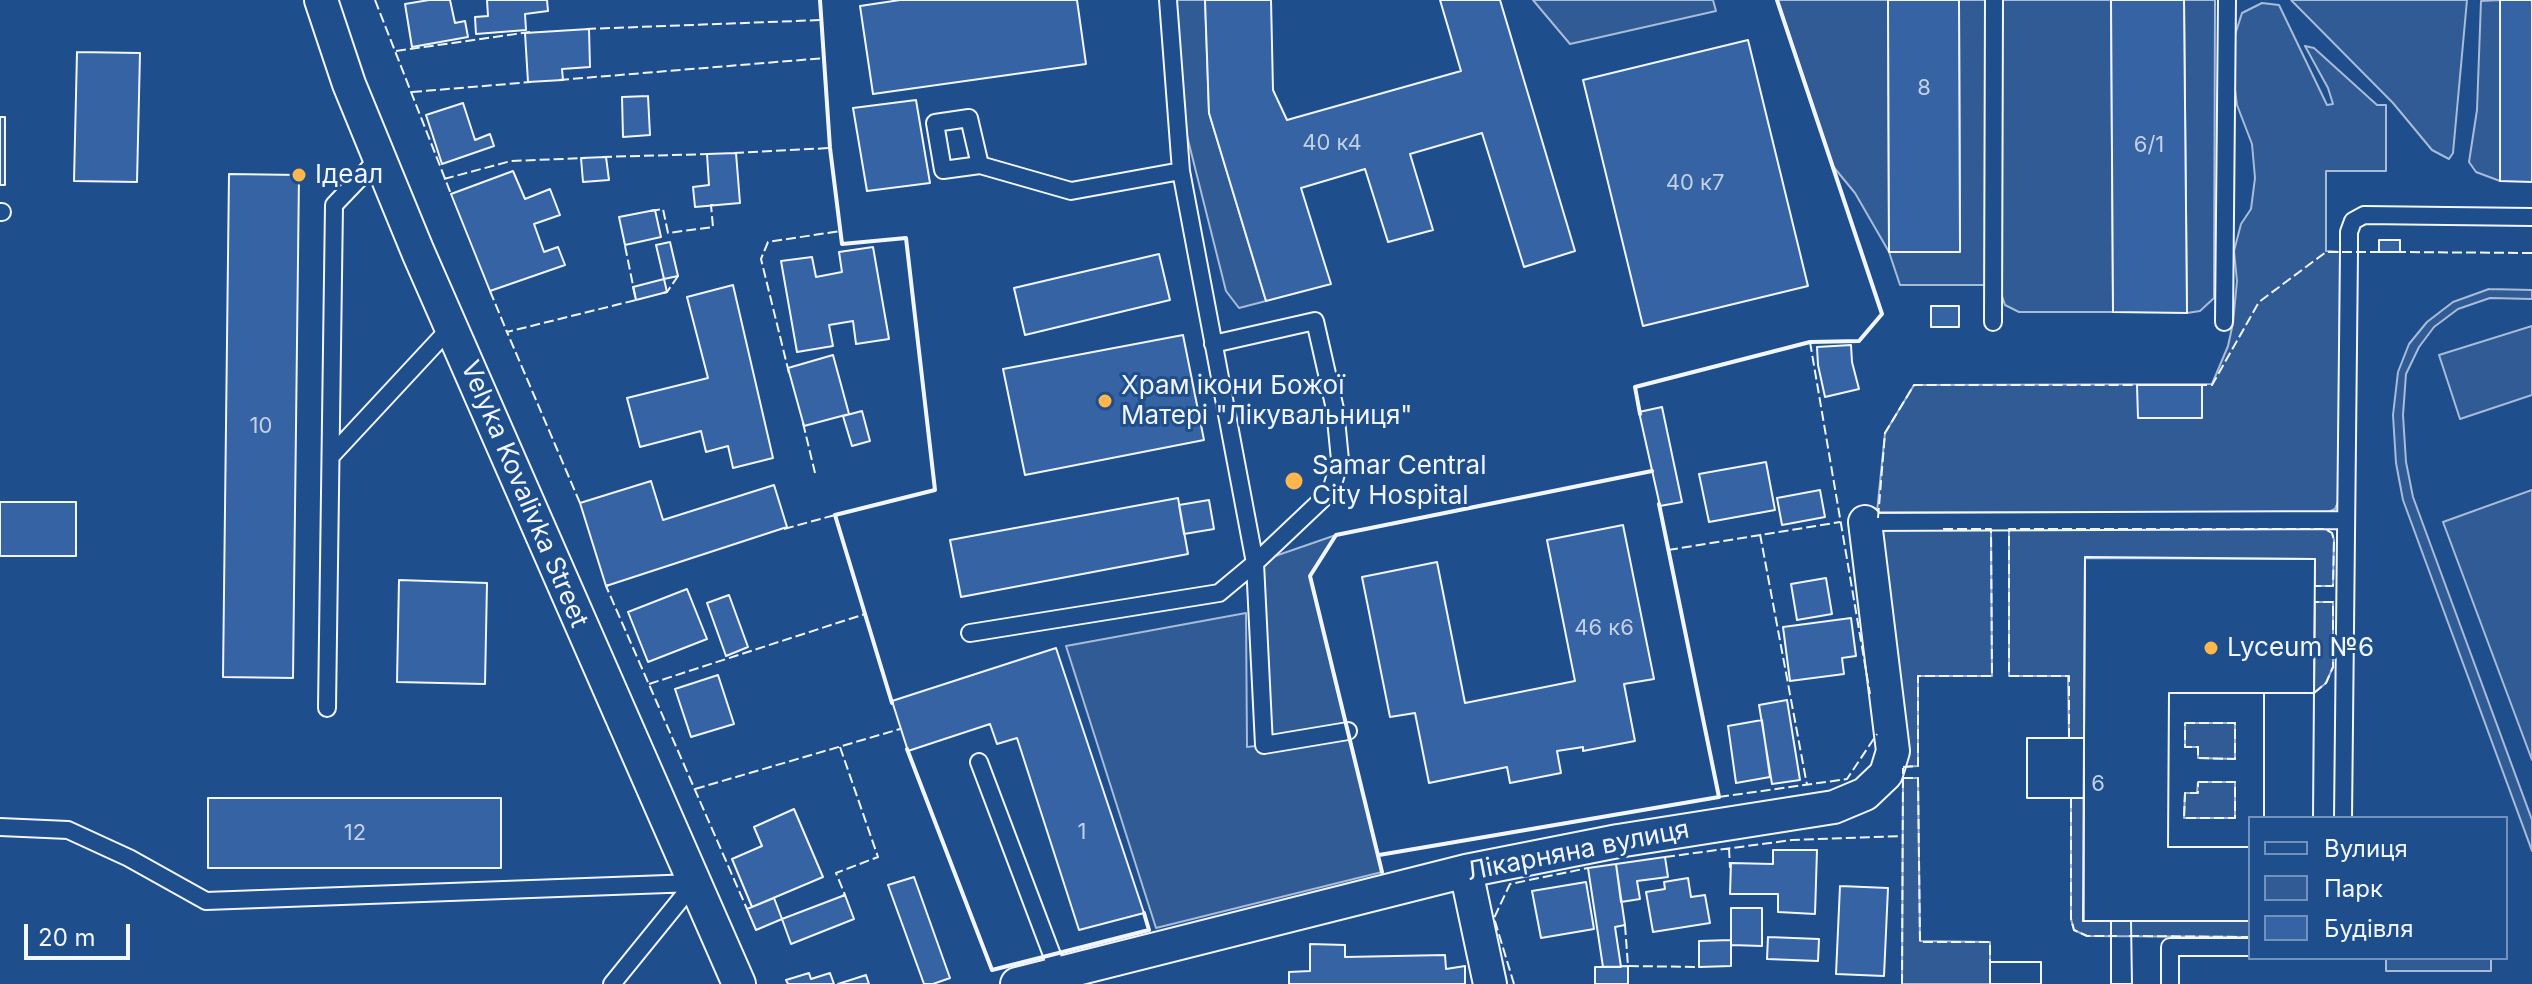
<!DOCTYPE html>
<meta charset="utf-8">
<style>
body{margin:0}
#map{position:relative;width:2532px;height:984px;overflow:hidden;background:#1f4e8c;font-family:Inter,sans-serif}
canvas{display:block}
.legend{position:absolute;left:2248px;top:816px;width:260px;height:144px;box-sizing:border-box;background:#1f4e8c;border:2px solid #7391ba;margin:0;padding:10px 14px;list-style:none;font-size:24px;color:#f2f6ff}
.legend li{display:flex;align-items:center;gap:16px;height:40px}
.legend b{width:40px;border:2px solid #7391ba}
.scale{position:absolute;left:24px;top:924px;width:106px;height:36px;box-sizing:border-box;border:4px solid #f2f6ff;border-top:0;padding-left:10px;font-size:24px;line-height:28px;white-space:nowrap;color:#f2f6ff;-webkit-text-stroke:6px #1f4e8c;paint-order:stroke}
</style>
<div id="map">
<canvas width="2532" height="984"></canvas>
<ul class="legend">
<li><b style="height:10px;background:#1f4e8c"></b>Вулиця</li>
<li><b style="height:22px;background:#305b95"></b>Парк</li>
<li><b style="height:22px;background:#3563a3"></b>Будівля</li>
</ul>
<div class="scale">20 m</div>
</div>
<script>
const ctx = document.querySelector('canvas').getContext('2d');
ctx.lineJoin = 'round';
function paint(path, color) { ctx.fillStyle = color; ctx.fill(path, 'evenodd'); }
const toPath = rows => new Path2D(rows.map(r => 'M' + r).join(''));
function trace(path, color, width, dash) { ctx.strokeStyle = color; ctx.lineWidth = width; ctx.lineCap = dash ? 'butt' : 'round'; ctx.setLineDash(dash || []); ctx.stroke(path); }
function drawText(font, color, halo, rows, align = 'center') {
  ctx.font = font + ' Inter,sans-serif'; ctx.lineWidth = 6; ctx.setLineDash([]); ctx.textBaseline = 'middle'; ctx.strokeStyle = halo; ctx.fillStyle = color; for (const [text, x, y, turn = 0] of rows) {
    ctx.save(); ctx.translate(x, y); ctx.rotate((+turn || 0) * Math.PI / 180); ctx.textAlign = isNaN(turn) ? turn : align; if (halo) ctx.strokeText(text, 0, 0); ctx.fillText(text, 0, 0); ctx.restore();
  }
}
const green = toPath([
 [1175,0,1205,0,1209,113,1266,301,1239,308,1226,291,1183,120,1175,0],
 [1533,0,1713,0,1716,11,1570,44,1533,0],
 [1777,0,1888,0,1889,252,1960,251,1959,0,1986,0,1985,285,1900,285,1889,252,1855,193,1832,165,1777,0],
 [2002,0,2111,0,2113,312,2019,312,2005,305,2001,293,2002,0],
 [2184,0,2215,0,2214,298,2200,311,2187,313,2184,0],
 [2291,0,2467,0,2453,153,2449,159,2432,150,2393,103,2291,0],
 [2500,0,2500,181,2476,172,2469,162,2477,110,2481,1,2500,0],
 [2262,3,2279,5,2327,105,2333,104,2328,88,2305,46,2314,48,2377,105,2386,105,2386,171,2326,171,2326,251,2340,252,2339,500,2335,509,2326,513,1877,512,1885,433,1914,385,2212,384,2228,346,2233,323,2237,281,2234,251,2241,224,2251,209,2255,178,2252,144,2237,105,2233,73,2234,38,2242,13,2262,3],
 [2489,289,2532,290,2532,299,2490,298,2458,309,2434,327,2419,347,2406,374,2403,415,2406,462,2413,497,2532,820,2532,851,2403,500,2396,463,2393,415,2398,372,2409,344,2427,322,2453,302,2489,289],
 [2532,326,2532,395,2460,419,2439,355,2532,326],
 [2532,490,2532,760,2443,522,2532,490],
 [1879,529,1991,529,1992,676,1918,676,1918,766,1903,767,1879,529],
 [2009,529,2325,529,2332,533,2334,540,2333,586,2315,586,2315,559,2085,558,2084,738,2069,738,2068,676,2009,676,2009,529],
 [1336,535,1310,576,1382,872,1156,928,1066,646,1246,613,1247,747,1264,745,1255,563,1336,535],
 [2315,602,2333,602,2333,667,2326,683,2314,693,2315,602],
 [2185,723,2235,723,2235,759,2198,758,2198,747,2185,747,2185,723],
 [1903,778,1918,778,1920,941,1990,942,1990,984,1902,984,1903,778],
 [2198,782,2235,782,2235,818,2184,818,2185,793,2197,793,2198,782],
 [2071,798,2084,798,2084,921,2250,921,2250,937,2087,936,2074,930,2071,919,2071,798],
 [2386,958,2491,958,2491,971,2386,971,2386,958]
]);
const building = toPath([
 [429,0,450,0,455,23,465,21,468,37,412,47,405,4,429,0],
 [487,0,547,0,548,11,525,14,526,30,476,34,475,17,488,16,487,0],
 [900,0,1077,0,1086,64,873,94,860,6,900,0],
 [1205,0,1271,0,1273,90,1287,120,1461,71,1440,0,1500,0,1575,251,1524,267,1482,133,1410,154,1433,230,1388,242,1365,169,1301,188,1331,284,1266,301,1209,113,1205,0],
 [1888,0,1959,0,1960,252,1889,252,1888,0],
 [2111,0,2184,0,2187,313,2113,312,2111,0],
 [2500,0,2532,0,2532,182,2500,181,2500,0],
 [589,29,590,67,562,69,563,80,528,82,525,33,589,29],
 [1748,40,1808,286,1643,326,1583,80,1748,40],
 [77,52,140,53,137,182,74,181,77,52],
 [648,96,650,135,623,137,622,97,648,96],
 [916,100,930,183,867,191,853,108,916,100],
 [463,103,475,140,490,134,494,146,442,164,426,115,463,103],
 [0,117,5,117,5,185,0,185,0,117],
 [736,153,740,203,695,207,693,187,709,185,707,154,736,153],
 [606,157,609,180,583,182,581,158,606,157],
 [513,171,525,199,550,189,560,215,534,224,544,252,558,247,565,265,490,291,451,194,513,171],
 [229,174,299,175,293,678,223,677,229,174],
 [655,210,661,237,625,245,619,217,655,210],
 [2379,240,2400,240,2400,252,2379,252,2379,240],
 [670,242,678,276,664,279,656,245,670,242],
 [873,247,889,339,856,344,853,321,829,325,833,346,797,352,781,261,812,257,816,277,842,272,839,252,873,247],
 [1159,254,1170,300,1025,335,1014,288,1159,254],
 [664,279,667,292,636,300,633,287,664,279],
 [733,285,773,458,733,468,728,446,706,452,701,431,640,447,627,398,708,378,687,297,733,285],
 [1931,306,1959,306,1959,327,1931,327,1931,306],
 [1183,335,1204,440,1025,475,1003,369,1183,335],
 [1851,345,1852,362,1859,389,1825,397,1818,365,1817,347,1851,345],
 [833,355,849,414,804,426,788,368,833,355],
 [2137,385,2202,385,2202,418,2138,418,2137,385],
 [1662,407,1682,502,1660,506,1639,412,1662,407],
 [862,411,870,441,852,446,843,416,862,411],
 [1766,462,1775,510,1709,522,1699,474,1766,462],
 [651,481,663,520,774,485,787,527,606,586,580,503,651,481],
 [1820,490,1825,517,1782,525,1777,498,1820,490],
 [1178,498,1188,554,961,597,950,540,1178,498],
 [1209,500,1214,529,1184,534,1179,505,1209,500],
 [0,502,76,502,76,556,0,556,0,502],
 [1623,525,1654,679,1624,684,1635,741,1583,751,1583,747,1557,751,1561,773,1510,783,1507,767,1429,783,1415,713,1390,717,1362,577,1437,562,1465,703,1575,681,1547,540,1623,525],
 [2085,557,2315,559,2313,818,2264,818,2264,693,2169,693,2168,847,2250,847,2250,921,2131,921,2132,984,2111,984,2111,921,2083,921,2084,798,2027,798,2027,738,2084,738,2085,557],
 [2085,557,2315,559,2314,693,2169,693,2168,847,2250,847,2250,921,2083,921,2085,557],
 [1826,578,1832,614,1797,620,1791,584,1826,578],
 [399,580,487,583,485,684,397,682,399,580],
 [687,589,707,639,648,662,628,612,687,589],
 [729,595,748,647,726,656,707,603,729,595],
 [1851,618,1856,656,1842,658,1844,674,1790,681,1783,627,1851,618],
 [1056,648,1144,913,1079,930,1017,738,997,744,990,724,908,751,892,701,1056,648],
 [718,675,734,724,691,737,675,689,718,675],
 [2264,693,2314,693,2313,818,2264,818,2264,693],
 [1787,700,1800,780,1772,784,1759,705,1787,700],
 [1762,720,1770,777,1736,783,1728,726,1762,720],
 [2027,738,2084,738,2084,798,2027,798,2027,738],
 [208,798,501,798,501,868,208,868,208,798],
 [794,809,823,877,752,907,732,859,762,846,754,827,794,809],
 [1773,850,1817,850,1815,914,1778,912,1778,894,1730,894,1731,863,1773,864,1773,850],
 [1665,857,1668,877,1637,881,1640,899,1621,902,1616,864,1665,857],
 [1616,864,1625,925,1615,927,1621,967,1603,967,1588,868,1616,864],
 [914,877,950,978,933,984,924,984,888,885,914,877],
 [1688,878,1691,897,1705,895,1710,923,1653,932,1646,892,1665,889,1664,882,1688,878],
 [1586,882,1594,929,1541,938,1532,891,1586,882],
 [1840,886,1888,888,1884,976,1836,974,1840,886],
 [845,895,854,919,791,944,782,919,845,895],
 [774,898,782,919,756,930,747,909,774,898],
 [1731,908,1762,908,1762,946,1731,945,1731,908],
 [2111,921,2131,921,2132,984,2111,984,2111,921],
 [1768,937,1819,939,1818,961,1767,959,1768,937],
 [1731,940,1731,966,1699,967,1699,941,1731,940],
 [1310,944,1345,945,1345,957,1445,955,1446,969,1465,966,1465,984,1289,984,1289,972,1310,971,1310,944],
 [1990,962,2041,962,2041,984,1990,984,1990,962],
 [1990,962,2041,962,2041,984,1990,984,1990,962],
 [1628,966,1628,984,1595,984,1595,967,1628,966],
 [809,973,811,979,830,973,834,984,788,984,786,980,809,973],
 [866,975,869,984,838,984,866,975]
]);
const service = toPath([
 [1168,0,1181,171,1255,563,1264,745,1348,731],
 [980,165,969,118,935,123,943,170,980,165,1071,191,1181,171],
 [0,212,2,212],
 [1993,322,1994,0],
 [2224,322,2227,0],
 [332,455,451,327],
 [1865,522,2346,520],
 [970,633,1219,593,1255,563,1331,491,1340,460,1335,409,1315,321,1213,344],
 [327,708,334,205,379,158],
 [979,762,1052,955,1057,974],
 [2343,818,2349,252,2349,232,2353,221,2364,215,2532,217],
 [0,827,68,830,129,858,206,901,694,883],
 [612,984,694,883],
 [2170,984,2170,947,2250,947]
]);
const minor = toPath([
 [321,0,349,84,418,252,739,984],
 [1466,871,1490,984],
 [1017,984,1466,871,1618,841,1834,807,1865,794,1886,774,1893,751,1865,522]
]);
const fence = toPath([
 [375,0,451,194],
 [586,29,822,20],
 [396,51,530,32],
 [559,80,825,58],
 [412,92,531,82],
 [734,153,830,148],
 [602,157,710,154],
 [444,179,511,161,586,158],
 [650,211,663,209,668,233,713,227,711,205,715,205],
 [2396,252,2532,253],
 [490,291,507,332],
 [663,293,667,292,678,276,677,272],
 [1810,342,1870,694],
 [789,373,761,259,768,242,840,231],
 [2197,385,2212,385,2259,302,2326,252,2384,252],
 [803,423,815,473],
 [580,503,507,332,636,300,624,241],
 [1878,518,1885,433,1914,385,2141,385],
 [784,529,835,515],
 [1760,534,1807,785],
 [1668,550,1840,522],
 [609,585,606,586,747,909],
 [649,684,865,614],
 [2314,693,2326,683,2333,667,2333,602,2315,602],
 [2185,723,2235,723,2235,759,2198,758,2198,747,2185,747,2185,723],
 [2069,738,2069,676,2009,676,2009,529,2325,529,2332,533,2334,540,2333,586,2315,586],
 [840,747,878,857,836,873,845,895,842,896],
 [1903,767,1918,766,1918,676,1992,676,1991,529,1942,529],
 [1903,778,1918,778,1920,942,1990,942,1990,962],
 [2198,782,2235,782,2235,818,2184,818,2185,793,2198,793,2198,782],
 [695,789,900,729],
 [1719,797,1847,779,1877,734],
 [2071,798,2071,919,2074,930,2087,936,2117,936],
 [1729,848,1730,868],
 [1665,857,1792,840,1902,836],
 [1625,925,1628,966,1702,967],
 [2129,936,2250,937],
 [1514,984,1494,918,1510,884,1588,868],
 [1902,984,1903,768]
]);
const wall = toPath([
 [820,0,830,148,842,244,906,238,935,490,835,515,892,703],
 [1640,414,1635,387,1810,342,1859,341,1882,314,1777,0],
 [907,749,992,970,1149,930,1144,913],
 [1379,855,1719,797,1659,504],
 [1382,872,1310,576,1336,535,1652,471]
]);
const markers = [
 [299,175,8,"#ffb74d"],
 [1105,401,8,"#ffb74d"],
 [1294,481,10,"#ffb74d"],
 [2211,648,8,"#ffb74d"]
];
const numberNames = [
 ["8",1924,88],
 ["40 к4",1332,143],
 ["6/1",2149,145],
 ["40 к7",1695,183],
 ["10",261,426],
 ["46 к6",1604,628],
 ["6",2098,784],
 ["1",1082,832],
 ["12",355,833]
];
const poiNames = [
 ["Ідеал",315,175],
 ["Храм ікони Божої",1121,386],
 ["Матері \"Лікувальниця\"",1121,416],
 ["Samar Central",1312,466],
 ["City Hospital",1312,496],
 ["Lyceum №6",2227,648]
];
const streetNames = [
 ["Velyka Kovalivka Street",524,494,67],
 ["Лікарняна вулиця",1578,851,-11]
];
paint(green, '#305b95');
trace(green, '#a8bbd7', 2);
paint(building, '#3563a3');
trace(building, '#f2f6ff', 2);
trace(service, '#f2f6ff', 20);
trace(minor, '#f2f6ff', 36);
trace(service, '#1f4e8c', 16);
trace(minor, '#1f4e8c', 32);
trace(fence, '#f2f6ff', 2, [10, 4]);
trace(wall, '#f2f6ff', 4);
for (const [x, y, r, color] of markers) { const dot = new Path2D(); dot.arc(x, y, r, 0, 2 * Math.PI); ctx.fillStyle = color; ctx.fill(dot); trace(dot, '#1f4e8c', 3); }
drawText('22px', '#c3d1e8', null, numberNames);
drawText('26px', '#f2f6ff', '#1f4e8c', poiNames, 'left');
drawText('26px', '#f2f6ff', '#1f4e8c', streetNames);
</script>
